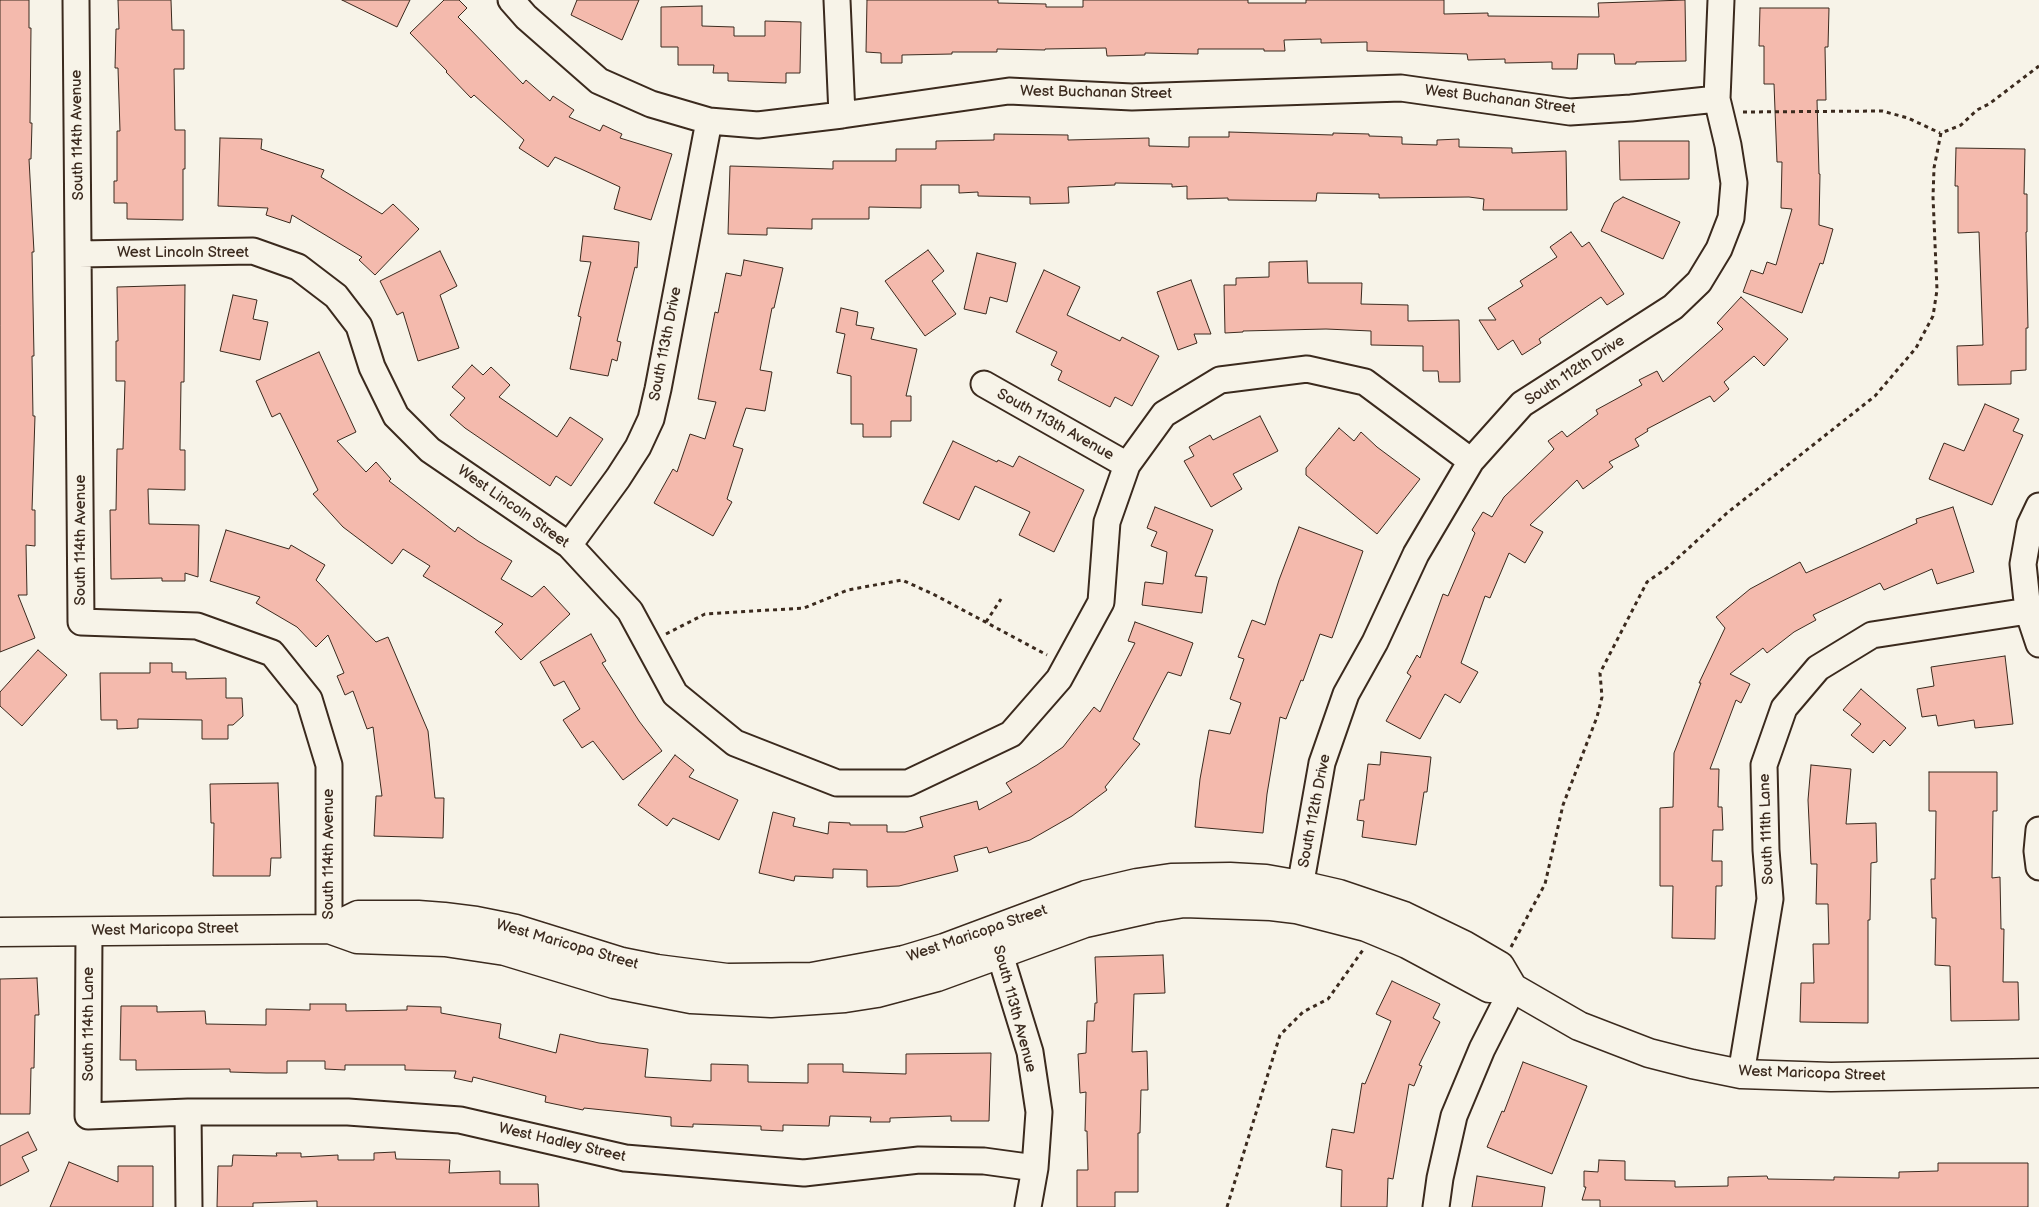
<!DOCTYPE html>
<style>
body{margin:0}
canvas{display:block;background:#f7f3e8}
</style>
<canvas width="2039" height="1207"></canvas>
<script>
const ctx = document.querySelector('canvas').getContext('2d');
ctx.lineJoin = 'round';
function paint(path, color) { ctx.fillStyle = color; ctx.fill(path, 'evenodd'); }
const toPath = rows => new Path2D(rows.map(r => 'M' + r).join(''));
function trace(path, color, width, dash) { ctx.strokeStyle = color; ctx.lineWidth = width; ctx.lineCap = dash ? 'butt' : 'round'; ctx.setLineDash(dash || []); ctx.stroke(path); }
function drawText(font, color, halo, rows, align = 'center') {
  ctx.font = font + ' "Balsamiq Sans",sans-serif'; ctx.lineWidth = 4; ctx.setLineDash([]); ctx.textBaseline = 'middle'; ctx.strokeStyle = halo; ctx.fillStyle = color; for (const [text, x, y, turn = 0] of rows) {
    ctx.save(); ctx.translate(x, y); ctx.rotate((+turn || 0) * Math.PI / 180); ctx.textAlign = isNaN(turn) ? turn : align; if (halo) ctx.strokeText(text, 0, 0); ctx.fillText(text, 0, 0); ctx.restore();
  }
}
const building = toPath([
 [0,0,29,0,29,28,31,28,30,123,32,123,31,159,29,159,34,252,32,252,34,356,32,356,33,416,35,416,32,510,35,510,35,546,26,545,27,595,18,595,35,638,0,652,0,0],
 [118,0,171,0,172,30,184,30,184,69,174,69,175,130,185,130,185,169,183,169,183,220,127,219,127,203,114,203,114,181,117,181,117,131,120,131,118,68,115,68,116,29,119,29,118,0],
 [342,0,410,0,397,27,342,0],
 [444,0,459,0,467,8,458,17,468,27,523,84,526,80,550,101,553,96,574,110,569,117,600,131,603,125,622,134,620,138,672,154,651,220,614,209,620,187,555,157,548,167,519,148,524,140,474,95,471,98,446,72,447,71,410,33,444,0],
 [577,0,639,0,622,40,571,15,577,0],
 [867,0,998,0,998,3,1046,4,1046,7,1083,7,1083,0,1248,0,1248,3,1306,3,1306,0,1444,0,1444,14,1488,13,1488,16,1599,17,1598,3,1685,0,1686,61,1636,62,1636,64,1615,64,1614,54,1578,54,1577,69,1552,69,1552,62,1505,63,1505,59,1468,60,1467,54,1367,51,1367,42,1321,43,1321,39,1284,40,1285,51,1264,51,1264,49,1198,49,1198,54,1145,53,1145,55,1107,56,1106,48,1045,49,1045,50,997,49,997,52,952,52,952,54,902,55,902,63,881,63,881,53,866,52,867,0],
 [702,6,702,26,734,27,734,36,765,36,765,21,801,22,800,73,786,73,786,83,728,81,728,73,713,73,714,65,678,65,678,47,661,47,661,7,702,6],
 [1760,8,1829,8,1828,47,1825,47,1826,100,1817,100,1819,174,1820,174,1819,225,1833,229,1823,264,1820,263,1802,313,1743,292,1751,270,1763,274,1767,262,1776,265,1792,209,1781,208,1782,162,1777,162,1774,84,1764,84,1764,46,1759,46,1760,8],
 [1229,132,1333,135,1333,133,1369,134,1369,136,1402,137,1402,144,1437,145,1437,140,1459,139,1459,147,1512,148,1512,153,1566,151,1567,210,1483,210,1484,199,1469,197,1379,198,1379,194,1317,193,1316,201,1228,200,1228,198,1187,199,1187,186,1172,187,1172,184,1115,183,1115,185,1068,187,1069,203,1030,204,1030,197,978,196,978,192,959,193,959,185,921,185,921,208,869,207,869,219,812,219,812,229,767,228,767,235,728,234,730,166,833,169,833,161,896,161,896,149,936,149,936,141,994,140,994,134,1068,135,1068,140,1149,138,1149,146,1189,147,1189,137,1229,137,1229,132],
 [220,138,262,139,261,149,324,170,321,177,382,214,393,204,419,229,375,275,359,260,362,257,292,215,290,223,266,215,268,208,218,206,220,138],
 [1619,141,1689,141,1689,179,1620,180,1619,141],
 [1956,148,2025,149,2024,194,2027,194,2027,232,2026,232,2028,328,2026,328,2026,370,2011,371,2011,384,1958,385,1957,346,1983,345,1979,232,1958,233,1958,186,1955,186,1956,148],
 [1623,197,1680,222,1663,259,1601,231,1614,203,1623,197],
 [1571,232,1582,247,1589,242,1624,294,1607,305,1601,297,1539,339,1541,343,1522,355,1513,340,1498,350,1479,320,1496,320,1488,308,1523,286,1520,281,1557,257,1550,247,1571,232],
 [583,236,639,242,637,268,635,267,617,341,621,342,617,361,612,359,608,376,570,369,581,317,578,316,591,262,580,261,583,236],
 [928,250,944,271,932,281,956,314,925,336,885,281,928,250],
 [440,251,457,286,440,295,459,348,418,361,403,312,397,315,380,281,440,251],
 [977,253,1016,263,1007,302,990,297,986,314,964,309,977,253],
 [744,260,783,268,774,308,772,308,760,370,772,372,765,411,746,408,733,446,743,449,727,499,732,502,713,536,654,503,673,469,677,472,690,434,705,439,716,402,698,399,715,312,718,313,726,273,741,276,744,260],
 [1307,261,1308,283,1362,283,1361,304,1408,305,1408,321,1459,320,1460,382,1439,382,1438,371,1423,371,1423,346,1371,345,1371,331,1326,329,1243,331,1243,332,1225,333,1224,285,1236,285,1236,278,1269,277,1269,262,1307,261],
 [1044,270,1080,287,1067,315,1120,341,1122,337,1159,356,1132,406,1115,397,1110,407,1058,380,1062,371,1051,365,1057,352,1016,332,1044,270],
 [1191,280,1211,334,1194,334,1197,343,1178,350,1157,292,1191,280],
 [185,285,184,382,181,382,180,450,185,450,185,490,148,489,149,524,199,525,198,577,185,573,185,581,162,581,162,578,111,579,110,510,116,510,117,449,123,449,125,381,116,381,116,341,118,341,117,287,185,285],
 [233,295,257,300,253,319,268,322,260,360,220,351,233,295],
 [1741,297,1788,339,1764,366,1754,356,1724,382,1729,389,1714,402,1710,396,1647,429,1648,431,1635,439,1639,446,1609,462,1613,467,1583,489,1577,480,1530,525,1543,532,1525,563,1509,553,1490,598,1485,596,1461,663,1478,672,1460,703,1445,694,1420,739,1386,721,1411,676,1407,673,1417,655,1420,658,1443,594,1448,596,1475,533,1472,530,1483,512,1492,517,1504,497,1554,449,1548,441,1562,431,1567,437,1598,414,1596,410,1642,385,1639,380,1657,371,1663,382,1723,329,1717,323,1741,297],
 [841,308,858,312,856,325,874,328,871,339,917,349,906,396,911,396,911,421,891,421,891,437,863,437,863,424,851,424,851,376,837,373,845,334,836,332,841,308],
 [319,352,356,432,337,441,366,472,376,462,391,479,389,481,455,532,458,527,478,541,512,561,501,579,532,597,544,586,570,614,521,660,495,632,503,624,423,576,430,566,403,549,392,564,343,527,313,494,318,490,280,413,272,417,256,381,319,352],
 [472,365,483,375,491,367,510,385,499,397,557,437,570,417,603,439,571,486,556,476,550,486,465,428,450,415,465,398,452,387,472,365],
 [1985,404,2019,419,2013,431,2023,435,1992,505,1929,479,1944,443,1964,451,1985,404],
 [1260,416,1278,451,1233,474,1242,489,1211,507,1184,461,1194,456,1189,447,1210,435,1213,440,1260,416],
 [1339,428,1354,441,1361,432,1377,447,1420,479,1377,534,1306,475,1306,468,1339,428],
 [953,441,997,462,998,460,1013,467,1019,456,1084,490,1054,552,1019,535,1030,512,975,486,959,520,923,503,953,441],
 [1155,507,1213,530,1195,576,1207,577,1202,613,1142,605,1145,582,1163,584,1167,552,1151,546,1157,532,1147,528,1155,507],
 [1953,507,1974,572,1937,584,1932,569,1884,590,1880,583,1813,615,1816,620,1794,632,1767,653,1763,648,1730,674,1750,684,1741,703,1736,700,1710,769,1719,769,1718,807,1722,807,1723,830,1713,830,1712,861,1722,861,1722,886,1716,886,1715,939,1672,938,1673,886,1660,886,1660,808,1673,807,1674,753,1701,683,1699,683,1725,628,1716,617,1750,589,1800,562,1806,573,1917,523,1916,519,1953,507],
 [1299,527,1363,551,1332,638,1320,634,1303,681,1301,680,1286,719,1280,717,1267,794,1263,833,1195,827,1200,779,1209,730,1230,734,1241,703,1230,699,1244,659,1238,657,1252,620,1265,625,1279,580,1299,527],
 [226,530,289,549,291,545,325,565,316,580,376,642,388,637,428,731,435,798,444,798,443,838,374,836,376,796,382,796,373,727,367,729,353,691,345,695,337,676,344,673,328,635,316,647,297,627,256,603,260,597,210,581,226,530],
 [1135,622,1193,643,1181,676,1168,672,1133,739,1140,744,1105,787,1107,790,1072,816,1030,840,989,853,987,847,954,856,958,871,899,886,867,887,867,870,833,869,833,878,795,876,794,881,759,873,773,812,795,818,793,826,828,834,829,822,850,823,850,825,887,825,887,832,905,832,923,827,920,817,977,801,979,810,1012,792,1006,783,1037,765,1063,747,1094,707,1100,712,1135,643,1128,641,1135,622],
 [591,634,606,661,602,663,639,721,662,751,623,780,593,741,582,748,563,720,580,709,564,681,554,686,540,662,591,634],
 [38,650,67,675,22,726,0,706,0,692,38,650],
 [2005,656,2013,724,1975,728,1974,720,1938,726,1936,715,1922,717,1917,689,1934,686,1931,667,2005,656],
 [150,663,172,663,172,672,186,672,186,679,226,678,226,698,242,698,243,716,233,725,228,725,228,739,202,739,202,720,138,719,138,728,117,729,117,720,101,720,100,673,150,673,150,663],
 [1861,689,1906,728,1890,746,1884,740,1873,753,1851,735,1861,724,1843,710,1861,689],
 [1381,752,1431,757,1427,792,1424,792,1416,845,1362,837,1364,821,1357,820,1360,800,1364,800,1368,764,1380,765,1381,752],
 [675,755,694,770,689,777,738,800,719,840,673,818,667,826,638,805,675,755],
 [1811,765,1851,769,1846,824,1876,823,1877,862,1871,863,1870,920,1868,920,1868,1023,1800,1022,1801,983,1814,983,1813,944,1829,944,1828,904,1816,904,1817,864,1811,864,1808,800,1811,765],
 [1929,772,1997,772,1997,811,1993,811,1992,878,2000,877,2001,929,2004,929,2003,982,2018,982,2019,1020,1951,1021,1950,966,1935,965,1936,918,1932,918,1931,879,1935,879,1936,811,1929,811,1929,772],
 [278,783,281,858,271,858,270,876,213,876,214,823,211,823,210,784,278,783],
 [1163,955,1165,993,1134,994,1132,1052,1147,1051,1148,1090,1141,1090,1140,1133,1138,1133,1138,1192,1115,1192,1115,1207,1077,1207,1077,1170,1088,1170,1087,1131,1085,1131,1086,1092,1080,1093,1078,1054,1086,1053,1087,1021,1094,1021,1095,1003,1097,1003,1095,957,1163,955],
 [37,978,39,1015,35,1015,34,1068,31,1068,30,1114,0,1114,0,979,37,978],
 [1392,981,1440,1004,1433,1018,1440,1022,1419,1065,1422,1066,1414,1086,1409,1084,1393,1179,1388,1178,1387,1207,1341,1207,1342,1170,1326,1167,1332,1129,1354,1133,1362,1083,1365,1084,1391,1021,1376,1014,1392,981],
 [310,1004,346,1004,346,1011,407,1010,407,1006,441,1007,441,1013,501,1024,499,1038,556,1053,560,1034,599,1043,648,1049,645,1077,711,1081,711,1064,748,1065,748,1082,808,1083,808,1064,843,1064,843,1072,906,1074,906,1054,991,1053,989,1121,951,1121,951,1116,890,1118,890,1122,870,1122,871,1117,830,1116,829,1126,783,1125,783,1131,761,1130,761,1126,693,1124,693,1127,671,1126,671,1117,584,1108,583,1110,545,1102,546,1096,473,1077,472,1082,454,1078,456,1071,405,1070,405,1065,345,1065,345,1070,325,1069,325,1061,287,1061,287,1073,266,1073,230,1072,230,1069,136,1070,136,1060,120,1060,121,1006,157,1006,157,1012,205,1011,206,1024,266,1025,266,1009,310,1010,310,1004],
 [1523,1062,1587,1086,1552,1174,1487,1147,1502,1111,1504,1112,1523,1062],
 [28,1132,37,1150,22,1157,29,1171,0,1186,0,1146,28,1132],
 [395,1152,396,1159,450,1160,449,1173,500,1171,500,1184,538,1184,539,1207,317,1207,317,1201,253,1203,253,1207,217,1207,218,1166,232,1166,233,1155,277,1156,276,1153,301,1153,301,1157,338,1155,338,1160,374,1160,374,1153,395,1152],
 [1599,1160,1625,1161,1625,1180,1675,1181,1675,1187,1728,1186,1728,1177,1767,1176,1768,1179,1834,1180,1834,1177,1899,1178,1899,1172,1938,1171,1938,1163,2028,1163,2028,1207,1600,1207,1600,1200,1582,1200,1586,1187,1584,1187,1584,1171,1598,1172,1599,1160],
 [69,1162,118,1182,118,1166,153,1166,153,1207,50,1207,69,1162],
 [1477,1176,1545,1187,1542,1207,1472,1207,1477,1176]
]);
const path = toPath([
 [1743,112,1882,111,1908,118,1940,133],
 [986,622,1001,599],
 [666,634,705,614,804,608,848,590,902,580,933,594,1047,655],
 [1511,947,1545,884,1563,805,1597,717,1602,697,1600,673,1647,582,1667,568,1727,513,1875,396,1916,348,1933,316,1937,290,1933,197,1934,168,1941,133,1961,125,1977,110,1989,104,2039,66],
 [1227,1207,1280,1035,1303,1012,1328,999,1363,950]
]);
const minor = toPath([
 [76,0,81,622,197,626,272,653,309,699,329,765,329,929],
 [511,0,526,17,599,81,651,104,709,121,758,125,842,115,1009,91,1132,97,1401,88,1570,112,1631,108,1717,99],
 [837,0,842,115],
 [79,254,253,251,298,267,336,296,359,326,372,367,396,416,430,450,569,545,630,611,675,694,735,743,837,783,908,783,1011,734,1059,679,1101,602,1107,522,1127,465,1164,414,1220,380,1307,369,1365,382,1471,461],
 [984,384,1127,465],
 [2039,506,2030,525,2023,564,2028,611,2039,644],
 [569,545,618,478,638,447,651,419,658,389,709,121],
 [2039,830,2037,851,2039,867],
 [1297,904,1322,763,1346,694,1375,642,1416,554,1471,461,1522,404,1673,307,1699,282,1719,249,1731,218,1734,183,1728,145,1717,99,1721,0],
 [89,931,88,1116,188,1112,348,1112,460,1120,625,1158,804,1173,919,1160,984,1161,1035,1168],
 [994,935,1030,1052,1039,1112,1035,1168,1028,1207],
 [1741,1074,1770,899,1766,850,1764,765,1784,708,1818,668,1872,635,2028,611],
 [188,1112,189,1207],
 [1436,1207,1440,1178,1454,1116,1482,1049,1513,988]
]);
const tertiary = toPath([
 [329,929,358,915,418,915,444,917,476,921,516,929,622,962,657,969,727,978,812,977,904,960,944,948,1086,895,1137,883,1171,878,1230,877,1266,879,1300,885,1339,894,1404,916,1464,945,1500,966,1513,988],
 [0,932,329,929,357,939,445,942,505,951,614,984,691,999,771,1003,845,998,877,993,937,977,1085,923,1152,908,1184,903,1271,906,1296,909,1366,927,1407,944,1489,988,1513,988,1579,1026,1649,1053,1692,1064,1741,1074,1831,1077,2039,1073]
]);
const streetNames = [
 ["West Buchanan Street",1096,93,1],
 ["West Buchanan Street",1500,100,7],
 ["South 114th Avenue",78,135,-91],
 ["West Lincoln Street",183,253],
 ["South 113th Drive",666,344,-79],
 ["South 112th Drive",1575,371,-33],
 ["South 113th Avenue",1055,425,29],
 ["West Lincoln Street",513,507,35],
 ["South 114th Avenue",81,540,-90],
 ["South 112th Drive",1315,811,-79],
 ["South 111th Lane",1767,829,-92],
 ["South 114th Avenue",329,854,-90],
 ["West Maricopa Street",165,930,-1],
 ["West Maricopa Street",977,934,-19],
 ["West Maricopa Street",567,945,16],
 ["South 113th Avenue",1014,1009,75],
 ["South 114th Lane",89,1024,-90],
 ["West Maricopa Street",1812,1074,2],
 ["West Hadley Street",562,1143,13]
];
paint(building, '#f4baad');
trace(building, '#3b2a1e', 1);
trace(minor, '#3b2a1e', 29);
trace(tertiary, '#3b2a1e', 31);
trace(path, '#3b2a1e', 3, [4, 4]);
trace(minor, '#f7f3e8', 25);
trace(tertiary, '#f7f3e8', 28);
drawText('15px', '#3b2a1e', '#f7f3e8', streetNames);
</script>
